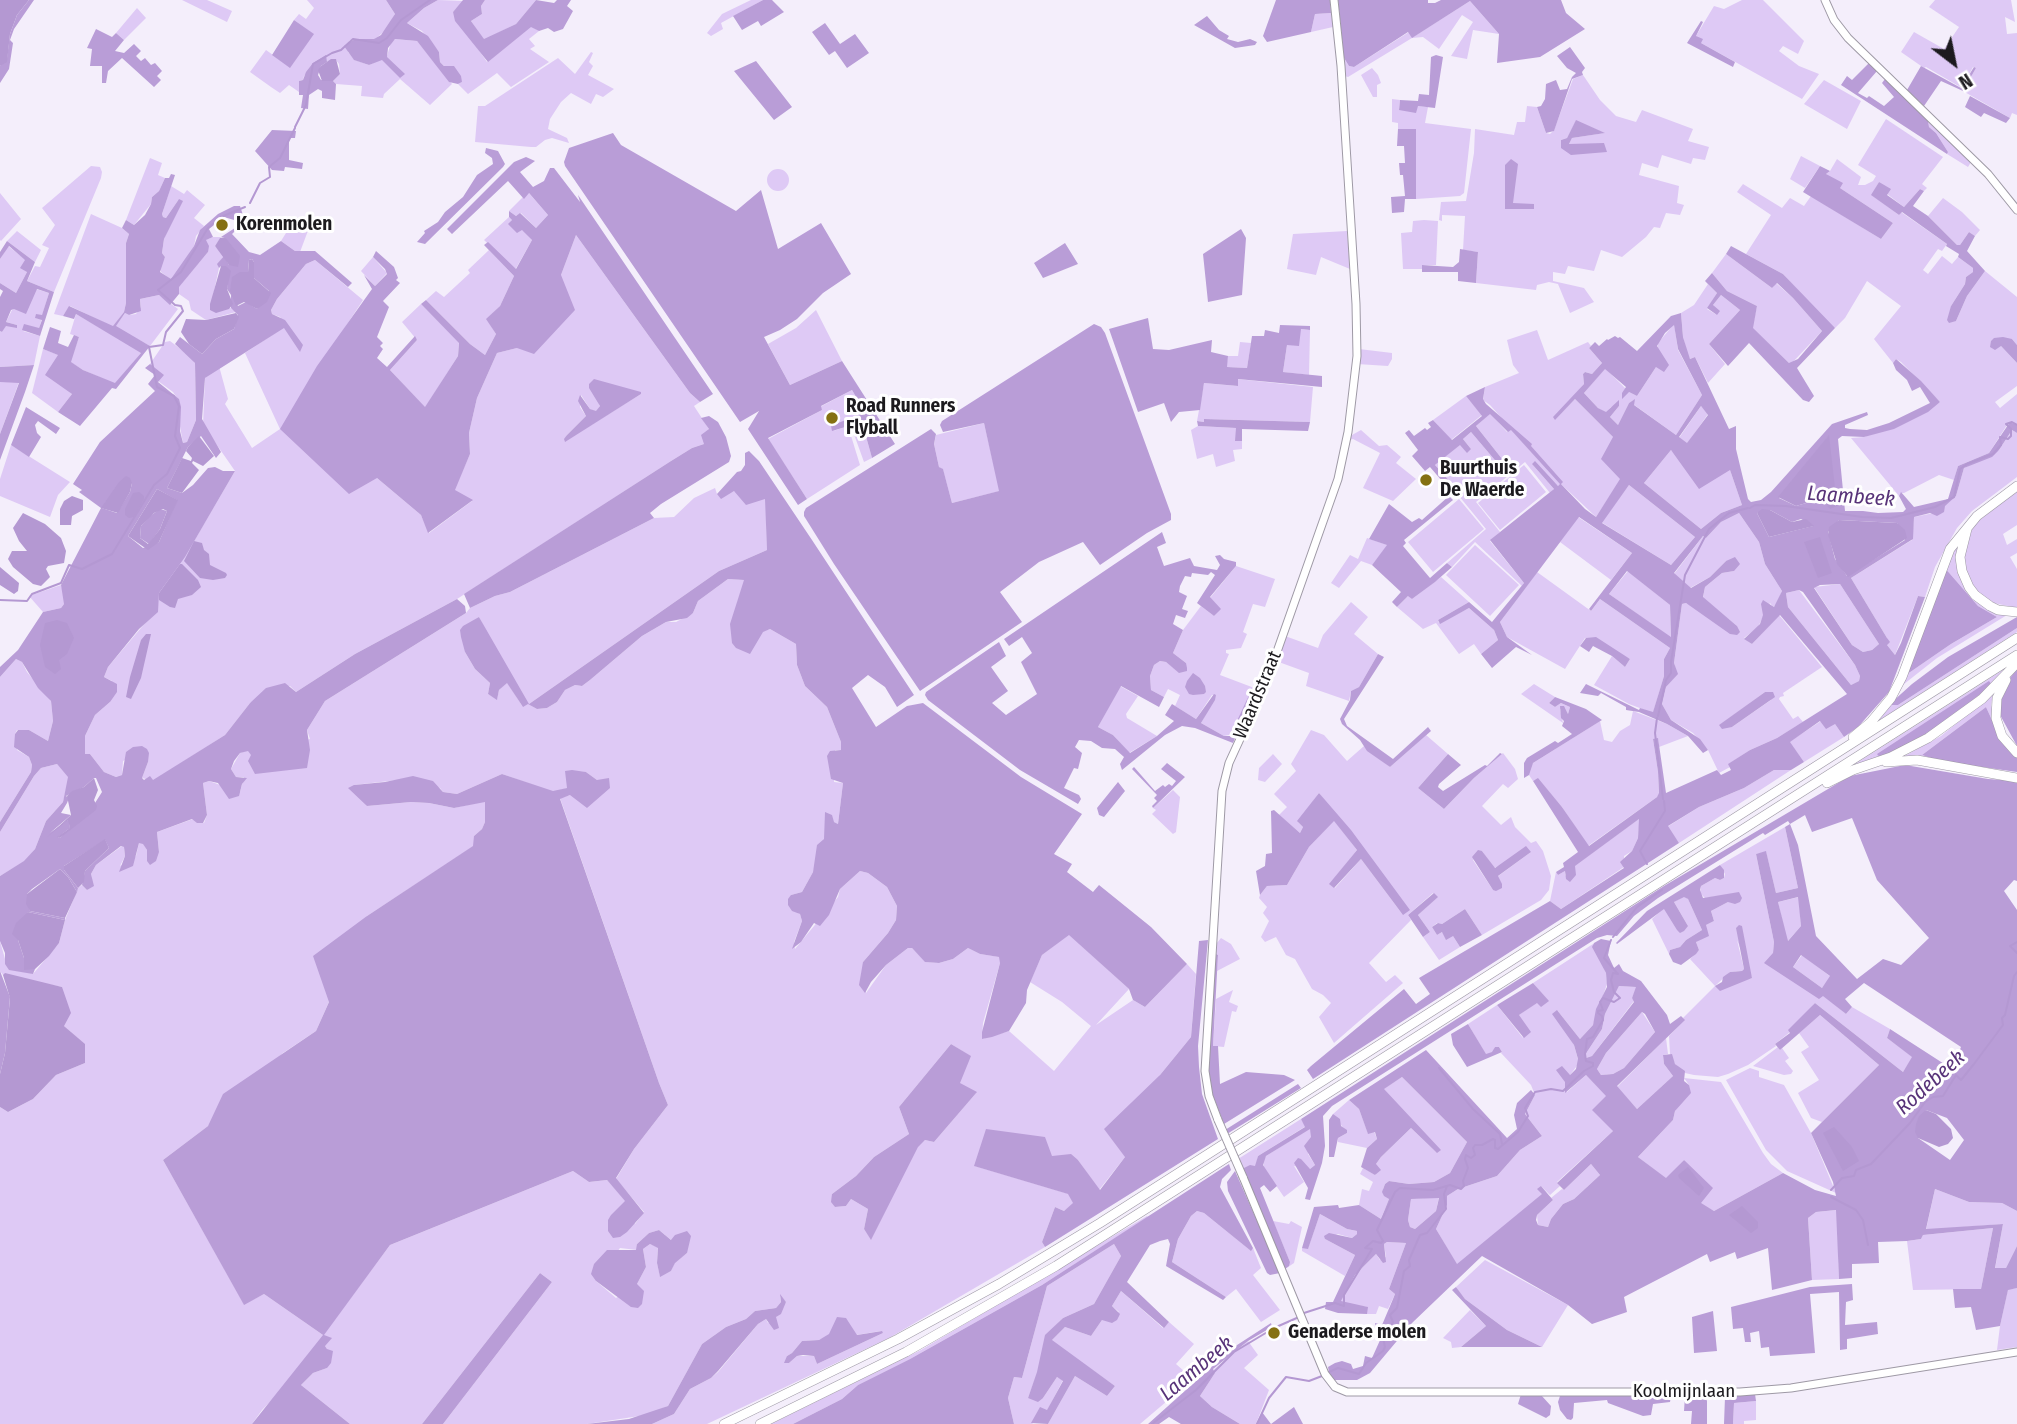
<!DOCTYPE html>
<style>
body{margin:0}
#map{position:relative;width:2017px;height:1424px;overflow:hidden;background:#f4eefb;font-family:"Fira Sans Condensed",sans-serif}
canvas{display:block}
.north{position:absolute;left:1919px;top:28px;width:70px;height:70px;-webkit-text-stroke:5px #fff;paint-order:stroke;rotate:148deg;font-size:19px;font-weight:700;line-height:28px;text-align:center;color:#1c1a1e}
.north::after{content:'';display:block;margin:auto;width:24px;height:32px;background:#1c1a1e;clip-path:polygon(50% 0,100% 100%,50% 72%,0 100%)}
</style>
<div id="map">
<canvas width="2017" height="1424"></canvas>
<div class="north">N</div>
</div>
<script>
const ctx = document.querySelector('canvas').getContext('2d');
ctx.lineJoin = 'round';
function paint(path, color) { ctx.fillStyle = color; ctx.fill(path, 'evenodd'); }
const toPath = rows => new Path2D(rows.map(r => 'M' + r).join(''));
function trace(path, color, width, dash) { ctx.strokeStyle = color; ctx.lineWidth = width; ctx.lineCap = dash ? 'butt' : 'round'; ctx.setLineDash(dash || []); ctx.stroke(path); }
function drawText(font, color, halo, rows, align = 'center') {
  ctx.font = font + ' "Fira Sans Condensed",sans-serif'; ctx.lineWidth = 6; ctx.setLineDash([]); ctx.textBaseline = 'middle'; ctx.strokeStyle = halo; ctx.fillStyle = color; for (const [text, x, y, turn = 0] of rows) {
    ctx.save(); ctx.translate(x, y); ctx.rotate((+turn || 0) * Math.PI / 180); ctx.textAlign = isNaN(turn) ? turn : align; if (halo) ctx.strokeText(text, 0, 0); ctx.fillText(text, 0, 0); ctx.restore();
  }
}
const green = toPath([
 [182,0,207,0,232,11,227,22],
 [307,0,386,0,395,14,387,29,374,40,355,39,349,41,348,52,355,60,369,65,387,56,391,42,395,39,417,41,452,84,430,105,400,79,384,94,383,98,361,96,362,86,336,84,333,81,340,74,339,64,335,59,327,62,325,56,304,76,303,80,299,81,299,92,289,85,280,93,271,87,250,72,266,50,290,67,313,34,294,20,299,14,306,19,314,8],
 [438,0,464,1,453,12,487,62,531,26,539,31,529,39,535,46,530,49,549,62,511,87,497,73,468,94,458,84,462,82,440,62,439,52,422,31,407,23,424,8],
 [485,0,536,0,516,24,484,40,471,21,482,14,481,6],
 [751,0,763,0,721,23,723,29,711,36,707,33,722,14],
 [1742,0,1763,0,1804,41,1798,54,1783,46,1779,51,1799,66,1819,74,1802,99,1701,43,1696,36,1714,6,1724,9],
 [1935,0,2011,0,2015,22,2005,17,2007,34,2017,33,2017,115,2012,113,2010,118,1963,91,1976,68,1973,67,1962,88,1926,67,1924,68,1901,52,1914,32,1944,49,1959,27,1929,7],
 [1470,1,1499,34,1473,30,1467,59,1451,56,1473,22,1462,15,1439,49,1423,37,1412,38,1348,77,1345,76,1344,58,1349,66,1354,67,1409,32,1413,37],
 [137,8,146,18,124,40,116,33],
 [1331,13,1333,27,1311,32,1315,14],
 [591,52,593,53,589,62,593,66,588,75,614,89,603,97,596,94,591,104,571,93,561,102,550,119,548,129,567,138,569,143,552,138,545,140,536,147,531,147,475,142,478,106,485,106,558,58,575,74],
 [1372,68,1378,75,1381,83,1377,85,1377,97,1373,97,1361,75],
 [1583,75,1600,100,1616,116,1636,122,1642,110,1693,129,1688,141,1709,147,1705,160,1693,158,1691,164,1662,155,1658,168,1642,163,1639,175,1679,186,1677,203,1684,205,1680,215,1666,213,1660,228,1654,227,1646,237,1622,257,1601,250,1594,271,1568,266,1565,274,1553,272,1553,281,1584,288,1594,302,1570,313,1558,284,1549,282,1537,285,1536,290,1476,283,1478,252,1463,250,1465,216,1442,215,1442,221,1439,220,1441,202,1466,201,1474,153,1475,129,1514,135,1517,122,1525,122,1527,106,1537,107,1546,133,1550,134,1554,130,1573,79],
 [1576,121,1604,133,1572,138,1569,144,1576,145,1561,148,1561,140,1567,138],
 [1824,80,1861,101,1847,129,1804,104],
 [1392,99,1400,100,1399,110,1418,106,1428,107,1425,123,1471,129,1464,193,1460,196,1416,199,1416,130,1398,129,1398,123,1392,122],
 [1886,119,1943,157,1922,184,1927,188,1924,191,1920,189,1904,207,1887,194,1879,182,1872,195,1899,215,1901,212,1947,244,1942,251,1938,249,1923,270,1928,274,1942,256,1952,264,1958,257,1973,268,1973,272,1966,277,1965,284,1951,306,1956,321,1967,296,1985,271,2017,297,2017,345,2012,339,2001,346,2017,363,2017,386,1995,402,2000,408,2017,394,2017,425,2009,422,1989,453,1958,466,1954,480,1939,475,1904,493,1901,493,1899,496,1851,438,1864,437,1940,402,1901,362,1896,359,1893,363,1874,339,1901,306,1867,281,1845,318,1835,328,1830,326,1783,274,1746,254,1771,215,1737,192,1743,184,1782,208,1790,198,1804,206,1811,196,1881,239,1893,223,1840,188,1826,174,1830,171,1837,159,1861,177,1858,185,1865,185,1873,181,1876,176,1858,165],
 [1928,121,1971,162,1968,167,1947,154,1948,152,1936,133,1929,127],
 [1801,156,1820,166,1805,188,1790,179],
 [150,158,162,163,158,175,165,178,159,191,152,197,151,204,134,225,126,220],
 [91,166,100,167,102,172,101,178,54,292,27,281,35,266,40,267,49,248,42,245,55,225,42,208],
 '767 180a11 11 0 1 1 22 0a11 11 0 1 1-22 0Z',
 [171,186,184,194,187,190,205,205,194,218,204,226,196,236,194,246,184,262,171,280,161,272,160,268,165,257,162,253,164,239,179,199,166,218,163,217,162,214],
 [528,192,548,215,536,228,521,213,516,216,509,211],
 [0,193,21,219,1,241,0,240],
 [1943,198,1962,212,1980,230,1975,236,1969,232,1960,245,1957,245,1928,216],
 [91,214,122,228,129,234,126,243,126,303,124,312,113,327,70,306,63,316,54,314],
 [296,217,312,220,300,252,295,251,281,241],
 [509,217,512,220,509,224,522,229,532,240,515,270,484,240],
 [1424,220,1438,221,1436,265,1423,265,1422,269,1403,269,1401,233,1412,232,1413,221],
 [17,231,41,250,35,262,7,241],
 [1347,231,1350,269,1321,257,1316,275,1287,269,1293,234],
 [576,235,690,393,700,402,694,406,709,429,704,444,692,448,671,461,457,599,355,654,296,692,290,686,250,703,225,735,153,781,142,778,148,762,147,749,123,761,122,775,116,777,104,772,90,754,84,754,85,736,95,715,110,702,112,681,104,677,108,667,146,622,159,593,194,541,235,471,203,425,205,378,219,366,228,399,225,404,252,448,280,429,245,353,284,327,301,351,280,317,272,314,271,310,277,299,306,264,315,260,363,300,342,332,377,478,421,515,429,533,472,501,454,490,470,454,469,433,477,398,497,353,517,348,561,275],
 [641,394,565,441,567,435,586,416,580,407,581,395,590,409,596,412,600,406,597,398],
 [213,237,221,237,215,246,224,256,218,264,219,268,210,310,231,308,236,312,206,320,191,310,189,301,179,294,178,287,208,252,205,240],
 [8,246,26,260,27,272,16,293,0,283,0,259],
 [489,250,514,276,500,306,487,319,496,334,485,355,470,344,426,300,436,291,444,297,470,273,468,270],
 [1726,254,1772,288,1776,283,1793,298,1822,331,1792,363,1789,363,1752,328,1757,306,1727,291,1712,273],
 [373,257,387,273,375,286,361,271],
 [1708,284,1717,293,1707,309,1717,315,1713,305,1721,295,1740,310,1709,344,1725,364,1708,383,1695,357,1690,359,1687,353,1683,337,1681,313,1694,305],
 [36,289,49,293,42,316,35,318,42,319,39,328,23,331,40,336,34,365,0,367,0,331,2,332,6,325,17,325,6,322,12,310],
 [159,295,178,309,150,346,115,327,125,313,129,315,136,314,141,307,140,299],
 [421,304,459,342,458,356,425,408,390,370,417,340,402,322],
 [816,310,842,361,790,385,768,344,796,328],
 [76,314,142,352,115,384,83,370,70,362,79,337,70,334],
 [1674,324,1678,350,1702,395,1676,435,1633,404,1634,400,1629,403,1618,425,1610,417,1619,406,1611,407,1606,413,1598,408,1584,393,1605,368,1629,392,1637,396,1656,367,1658,343],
 [1301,329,1310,330,1309,375,1283,372,1287,345],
 [1537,330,1548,360,1588,342,1591,346,1589,348,1602,363,1592,374,1585,372,1583,374,1584,384,1555,419,1575,399,1613,437,1621,479,1596,517,1561,484,1558,486,1532,464,1554,489,1550,493,1525,462,1476,502,1500,532,1490,541,1524,583,1522,586,1475,542,1452,567,1447,563,1486,529,1459,496,1456,498,1448,488,1451,485,1435,465,1460,444,1471,449,1463,439,1471,432,1505,472,1510,469,1476,426,1490,413,1507,432,1511,429,1560,484,1490,405,1483,400,1485,387,1519,373,1513,365,1507,340],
 [170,341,191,357,195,363,196,420,187,442,183,443,179,421,180,403,173,392,158,381,150,364,165,342],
 [1240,342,1251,343,1247,368,1226,367,1228,356,1238,356],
 [43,349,59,355,69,391,72,394,58,412,32,393],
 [1359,349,1392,353,1392,359,1388,366,1357,364],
 [1237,379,1313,387,1310,422,1205,419,1204,422,1197,421,1204,383,1237,386],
 [0,382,19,382,0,434],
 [852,390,865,412,833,431,848,426,860,465,807,499,768,439,822,410,820,407],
 [1466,396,1482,415,1451,440,1433,420],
 [1701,406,1708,414,1687,444,1679,438],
 [862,422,872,458,864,462,851,426],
 [984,423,1000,491,952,503,943,470,939,467,934,444,936,435],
 [1198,426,1236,428,1236,441,1242,441,1242,449,1233,450,1235,461,1216,467,1213,454,1197,459,1191,430],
 [1361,430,1379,446,1387,445,1401,457,1396,463,1416,479,1393,501,1363,488,1380,453,1353,439,1349,440,1352,435],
 [2012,430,2017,433,2017,477,1972,511,1957,528,1935,567,1925,597,1918,596,1895,655,1887,645,1887,638,1851,578,1912,540,1914,517,1934,513,1956,496,1964,468,1999,450],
 [11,445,70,482,58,495,50,517,0,496,0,479],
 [1671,450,1678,456,1730,470,1742,505,1721,513,1701,529,1644,483],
 [1524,465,1546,492,1500,530,1478,503],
 [1629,485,1695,537,1671,565,1601,522],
 [715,488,717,494,734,491,766,498,767,550,719,571,529,704,537,709,547,708,557,702,565,690,575,685,582,686,590,680,642,636,666,622,676,622,693,613,698,601,728,579,745,580,737,603,763,631,770,629,796,644,797,665,805,686,827,707,841,742,842,750,835,750,834,782,843,783,838,824,834,822,824,839,813,872,802,892,791,895,795,911,800,914,802,921,794,942,795,949,838,897,840,889,860,871,868,873,887,887,897,906,896,920,888,933,863,962,866,993,886,965,908,948,912,948,926,962,939,963,953,959,968,948,980,954,1000,957,1000,963,983,1023,982,1039,1009,1031,1054,1071,1091,1026,1062,1002,1030,982,1042,955,1069,934,1129,989,1096,1025,1133,1000,1145,1007,1187,964,1196,974,1191,1037,1160,1075,1125,1157,1099,1190,1078,1160,1052,1156,975,1166,1069,1194,1074,1204,1064,1211,1055,1207,1042,1242,1045,1247,889,1338,707,1424,652,1424,674,1414,690,1389,711,1378,718,1372,758,1324,766,1319,768,1323,776,1317,786,1302,780,1296,781,1302,776,1308,755,1311,746,1319,726,1327,702,1344,668,1406,646,1415,587,1424,443,1424,552,1282,540,1273,422,1424,350,1424,301,1385,313,1373,327,1368,327,1349,325,1346,262,1410,252,1424,0,1424,0,1107,8,1112,33,1099,56,1075,85,1063,85,1045,64,1026,62,987,3,975,0,971,0,941,5,959,33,974,59,943,65,920,78,888,82,885,87,890,92,882,91,874,96,865,122,846,124,847,125,856,120,866,136,856,139,843,143,843,147,850,147,861,159,852,157,832,193,819,204,823,207,815,203,783,209,781,240,792,244,777,236,777,231,769,240,753,248,750,252,755,310,739,307,730,325,701,466,613,470,608,495,596,510,592,654,518,674,517,694,498],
 [479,617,523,707,507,682,499,690,497,699,488,694,490,683,475,669,465,652],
 [566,771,586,772,597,780,570,795,560,798,659,1083,668,1105,634,1149,616,1179,644,1212,635,1224,626,1201,607,1180,589,1182,573,1171,390,1245,323,1335,264,1294,244,1304,163,1160,208,1126,283,1053,316,1031,367,916,474,846,474,836,482,829,485,822,485,801,454,808,429,803,411,802,367,806,354,785,398,780,440,788,443,792,457,794,502,774,553,792,568,788],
 [951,1044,970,1056,959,1083,976,1093,934,1142,925,1140,917,1147,871,1239,864,1229,868,1209,851,1199,846,1206,835,1207,832,1194,856,1176,874,1157,909,1134,899,1107],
 [659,1230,687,1253,675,1262,671,1271,660,1276,657,1263,658,1247,650,1244,643,1249,646,1267,637,1284,616,1298,596,1281,620,1248,637,1250,637,1244,649,1233],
 [851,1327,856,1335,881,1331,883,1333,817,1364,814,1356,797,1356,789,1363,787,1356,792,1353,802,1341,819,1340],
 [2017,491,2017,525,2003,534,2007,545,2017,539,2017,553,2010,557,2017,569,2017,608,1994,603,1981,595,1974,588,1966,573,1964,554,1968,537,1976,523],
 [1459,499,1484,529,1433,572,1408,542],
 [1739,513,1759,542,1765,564,1782,591,1777,604,1773,607,1770,603,1758,627,1744,638,1752,644,1779,615,1822,667,1783,693,1784,696,1780,697,1779,699,1793,719,1798,716,1803,722,1777,738,1750,750,1729,764,1730,767,1719,773,1708,750,1693,733,1671,720,1662,704,1666,687,1677,674,1674,663,1682,604,1686,603,1737,626,1703,598,1705,587,1722,573,1734,571,1726,561,1710,577,1690,588,1674,574,1703,536,1706,538,1721,522],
 [1765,692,1771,700,1732,727,1720,725],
 [1578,517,1632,553,1611,580,1560,542],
 [1961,537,1968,591,2007,615,1937,658,1899,688,1903,677,1951,644,1997,617,1978,606,1944,567],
 [1367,538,1388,545,1372,565,1361,561,1339,588,1331,583,1350,555,1358,559],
 [1475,545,1519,585,1490,616,1446,575],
 [1236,566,1275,579,1265,607,1253,604,1243,632,1247,634,1241,648,1226,650,1226,653,1229,654,1220,675,1257,689,1255,694,1250,693,1233,734,1224,736,1201,723,1216,695,1212,695,1196,719,1175,706,1180,695,1168,689,1164,697,1151,690,1150,676,1154,665,1160,661,1166,662,1179,672,1186,663,1173,653,1183,630,1201,606,1214,616,1220,609,1210,598],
 [1628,571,1670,605,1671,638,1609,594],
 [1537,572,1591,611,1600,599,1670,648,1664,659,1664,676,1653,713,1629,704,1594,685,1612,656,1625,667,1630,659,1585,638,1565,669,1507,637,1500,622],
 [1441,577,1469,602,1438,620,1439,623,1469,608,1494,630,1498,640,1481,654,1474,644,1459,654,1436,623,1423,629,1397,607,1409,595,1412,599],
 [1840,584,1879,644,1872,650,1863,652,1852,645,1814,587],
 [61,585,64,594,64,604,61,608,43,612,29,596],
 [1799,590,1855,665,1860,676,1859,681,1851,685,1788,607,1786,593],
 [1351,602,1368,617,1354,634,1378,654,1359,687,1351,691,1349,701,1306,686,1309,673,1276,661,1285,636,1318,648,1323,635],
 [2017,628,2017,632,1872,725,1891,703,1898,705],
 [16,659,22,662,27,672,51,701,53,721,48,741,29,730,17,730,15,734,17,750,29,757,32,765,31,772,0,822,0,677],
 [2011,665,2001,677,1880,758,1849,768],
 [1534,684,1555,697,1549,703,1555,707,1561,703,1570,707,1568,714,1565,708,1560,709,1563,723,1521,694],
 [1120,686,1138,696,1126,714,1127,718,1157,736,1129,753,1113,735,1098,727],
 [1993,694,1991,705,1997,731,1986,707,1922,755,1940,761,1903,757,1941,736],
 [1633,711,1667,724,1688,736,1659,747,1658,739,1653,739,1658,772,1659,794,1657,797,1588,846,1562,807,1538,779,1533,781,1529,775,1529,768,1533,763,1600,721,1604,740,1612,742,1620,731,1630,725],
 [1821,721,1835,724,1844,737,1804,762,1789,742],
 [1311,730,1324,735,1347,761,1364,746,1390,767,1426,735,1448,754,1418,788,1444,809,1474,778,1503,753,1515,769,1518,779,1508,788,1503,784,1482,806,1501,825,1511,817,1515,827,1531,843,1536,841,1543,851,1551,876,1549,890,1541,900,1482,935,1465,909,1442,924,1437,923,1432,927,1437,935,1442,932,1453,936,1460,947,1439,960,1423,937,1430,932,1418,915,1437,897,1433,893,1408,915,1411,920,1369,963,1386,982,1395,975,1403,983,1334,1043,1319,1017,1331,1003,1323,995,1312,989,1295,959,1286,955,1276,937,1265,942,1261,937,1269,921,1263,913,1267,907,1259,898,1260,895,1267,886,1287,885,1309,847,1334,820,1357,850,1330,884,1335,888,1361,859,1403,915,1319,793,1298,822,1303,827,1300,833,1279,815,1287,807,1274,794,1296,771,1291,764],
 [1482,851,1494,868,1531,852,1497,877,1493,890,1473,860],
 [1273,754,1282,764,1265,782,1258,780,1259,768],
 [57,764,69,777,63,802,46,821,35,849,25,861,0,876,0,832,34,776,41,768],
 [1774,770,1791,770,1679,843,1667,827,1699,807,1744,788],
 [1173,790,1180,797,1176,832,1173,834,1152,814,1156,810,1153,808],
 [1640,818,1638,838,1632,851,1624,856,1624,867,1561,909,1550,901,1556,872,1558,875,1565,871,1565,876,1574,866],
 [1785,827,1798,888,1776,893,1766,852,1756,854,1774,942,1773,953,1846,1014,1852,1007,1890,1029,1887,1038,1913,1057,1903,1072,1815,1003,1790,1032,1775,1044,1776,1046,1748,1065,1728,1074,1718,1077,1694,1075,1685,1073,1675,1064,1670,1054,1669,1036,1684,1020,1683,1018,1715,986,1690,959,1699,950,1696,942,1706,925,1714,921,1711,911,1728,902,1732,894,1705,898,1700,893,1701,886,1715,878,1720,880,1724,878,1725,874,1720,865],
 [1737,940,1752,978,1715,986,1730,972,1742,971,1744,969],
 [1684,896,1688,899,1702,930,1686,940,1680,947,1670,950,1669,954,1652,919,1664,908,1688,926,1674,902],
 [1799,897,1801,926,1787,942,1778,902],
 [1221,938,1231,944,1240,959,1217,971,1218,955,1216,954,1216,944],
 [1593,944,1606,973,1607,984,1593,1025,1580,1039,1557,1010,1574,1045,1579,1063,1565,1082,1567,1092,1586,1075,1607,1096,1613,1131,1557,1182,1560,1186,1550,1195,1541,1186,1543,1194,1457,1265,1436,1229,1447,1205,1447,1196,1458,1189,1497,1176,1520,1150,1542,1136,1525,1114,1535,1095,1531,1085,1501,1053,1502,1052,1499,1047,1495,1047,1493,1052,1486,1055,1468,1024,1497,1005,1523,1038,1519,1015,1537,1002,1548,1001,1533,983],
 [1802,955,1831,977,1822,988,1793,967],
 [1619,986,1637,987,1632,998,1634,1001,1592,1056,1586,1058,1585,1055,1602,1029,1605,1014],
 [1233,990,1229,1002,1238,1006,1236,1012,1232,1011,1224,1047,1213,1046,1216,999],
 [1642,1012,1655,1032,1624,1068,1613,1074,1601,1075,1597,1069,1606,1053],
 [1820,1015,1879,1065,1822,1122,1811,1118,1798,1093,1819,1080,1801,1052,1809,1047,1799,1033],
 [1666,1038,1668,1054,1663,1055,1664,1064,1673,1076,1637,1109,1617,1087],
 [1778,1047,1780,1050,1782,1048,1789,1058,1785,1061,1793,1071,1791,1074,1784,1075,1753,1066],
 [1750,1068,1759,1071,1759,1077,1784,1085,1811,1133,1836,1193,1787,1171,1766,1150,1726,1080],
 [1402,1077,1467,1142,1450,1173,1434,1182,1409,1184,1389,1181,1385,1184,1383,1189,1389,1199,1381,1219,1359,1205,1362,1189,1369,1191,1373,1182,1360,1174,1363,1168,1376,1175,1376,1164,1381,1157,1411,1128,1437,1153,1383,1089],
 [1684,1078,1721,1082,1763,1153,1771,1164,1783,1173,1714,1211,1700,1204,1684,1160,1666,1179,1638,1157,1673,1120,1675,1111,1689,1085],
 [1349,1100,1359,1109,1368,1133,1374,1131,1377,1139,1367,1148,1338,1142,1338,1138,1347,1133,1333,1114],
 [1301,1119,1306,1126,1258,1156,1256,1166,1242,1169,1238,1159],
 [1310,1128,1312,1134,1308,1154,1315,1165,1310,1169,1294,1166,1304,1182,1284,1197,1264,1168,1263,1161,1266,1156],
 [1591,1164,1600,1175,1574,1199,1563,1204,1551,1219,1548,1227,1538,1225,1537,1215,1553,1200,1551,1198,1562,1189,1564,1190],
 [1935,1189,1969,1202,2002,1203,2017,1211,2017,1246,2006,1268,1995,1269,2003,1224,1926,1230],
 [1439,1197,1436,1211,1415,1229,1410,1227,1408,1220,1411,1199],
 [1837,1210,1839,1279,1812,1280,1808,1218,1816,1212],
 [1197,1211,1204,1213,1250,1250,1253,1248,1261,1268,1253,1275,1280,1310,1261,1322,1236,1289,1226,1297,1172,1262,1178,1239,1191,1216],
 [1320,1214,1347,1229,1357,1231,1357,1234,1352,1238,1338,1234,1325,1239,1355,1255,1345,1276,1302,1251,1302,1248,1308,1248],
 [1147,1216,1148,1217,1042,1285,910,1359,858,1385,842,1399,793,1424,771,1424,921,1350],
 [1273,1221,1289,1224,1291,1221,1302,1227,1294,1263,1285,1269,1290,1262],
 [1993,1228,1981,1289,1913,1290,1907,1241,1921,1239,1923,1235],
 [1387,1242,1406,1243,1389,1289,1395,1294,1388,1309,1379,1306,1376,1314,1367,1314,1367,1307,1340,1302,1355,1275,1376,1254,1380,1260,1386,1257,1384,1244],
 [1114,1244,1121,1256,1094,1304,1063,1318,1055,1326,1028,1398,1043,1398,1057,1377,1063,1380,1047,1411,1032,1424,1014,1424,1008,1398,1014,1377,1022,1378,1047,1286],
 [1485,1260,1568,1305,1542,1347,1507,1330,1465,1299,1459,1292,1456,1287],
 [2017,1288,2017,1347,1997,1350,2000,1326,2008,1289],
 [1121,1291,1163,1328,1169,1322,1194,1344,1176,1364,1193,1379,1140,1424,1048,1424,1075,1376,1107,1396,1115,1386,1051,1341,1065,1327,1091,1336,1102,1320,1119,1312,1112,1306],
 [1470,1310,1486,1326,1461,1347,1452,1348,1451,1342,1443,1338],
 [1248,1341,1258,1355,1244,1368,1269,1390,1256,1424,1240,1424,1212,1407,1200,1396,1215,1373,1213,1370],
 [1756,1401,1756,1420,1744,1421,1744,1424,1733,1424,1734,1403]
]);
const forest = toPath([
 [29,0,34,0,14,29,10,40,13,43,9,69,0,83,0,66,7,58,10,34,17,15],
 [386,0,438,0,424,8,407,23,428,36,439,52,440,62,444,66,454,66,461,76,462,82,458,84,449,82,417,41,395,39,388,48,387,57,405,74,400,78,382,60,369,65,354,60,344,46,355,39,374,39,381,35,395,14],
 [463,0,485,0,481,6,482,14,471,21,484,39,516,24,536,0,554,3,557,0,571,0,567,6,573,11,563,29,554,32,548,28,539,31,531,27,488,62,455,21,453,12],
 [763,0,772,0,784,12,761,26,758,21,742,30,733,16],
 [1276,0,1330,0,1331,13,1315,14,1311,32,1267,42,1263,36],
 [1338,0,1428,0,1428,3,1435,3,1441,0,1561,0,1566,13,1585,29,1540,57,1497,63,1499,34,1470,1,1412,38,1408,32,1354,67,1349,66,1344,58],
 [1207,16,1219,30,1229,36,1227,39,1238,42,1250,39,1257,42,1255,45,1235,48,1194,25],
 [294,20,314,34,290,68,272,55],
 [1701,21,1703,22,1696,36,1703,39,1701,43,1735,62,1733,67,1687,43],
 [825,23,840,44,855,34,869,53,847,68,835,51,829,55,812,32],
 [96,29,112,37,116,33,124,40,115,51,124,53,134,44,141,51,136,56,141,61,145,58,151,65,155,63,162,71,157,76,161,80,154,87,122,58,108,71,106,83,102,83,102,66,90,66,92,49,87,48],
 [1570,47,1585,68,1582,72,1583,75,1572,79,1554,131,1546,133,1537,107,1541,106,1545,99,1546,84,1556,80,1560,90,1567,89,1572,77,1576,73,1567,68,1557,56],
 [326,55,327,62,321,66,318,75,321,80,333,81,336,84,335,100,322,98,322,91,318,89,309,95,308,109,301,108,303,95,299,95,299,81,303,80,306,72,313,63],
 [1436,55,1443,57,1435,108,1418,106,1416,113,1399,110,1400,100,1418,101,1419,94,1429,95,1431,57],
 [756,61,792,107,774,120,734,71],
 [1869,63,1877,71,1858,93,1867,98,1869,96,1884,106,1894,97,1882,83,1885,79,1928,121,1929,127,1936,133,1948,152,1947,154,1841,85,1847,76,1852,80],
 [1921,66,1961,88,1974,67,1976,68,1963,91,1941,81,1924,106,1907,90],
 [1970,96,2010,118,2006,123,1984,113,1981,117,1965,107],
 [1576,120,1605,133,1572,138,1569,144,1604,143,1607,152,1571,155,1561,148,1561,140,1567,138],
 [1398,129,1416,129,1416,199,1405,199,1404,212,1392,213,1391,197,1405,196,1403,175,1400,175,1399,163,1405,163,1404,146,1397,146],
 [272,130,296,131,295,138,289,138,289,160,303,163,302,169,285,167,284,171,272,170,255,151],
 [613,133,621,145,736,211,761,190,778,249,821,223,851,274,823,293,797,319,780,330,764,337,790,385,842,361,895,444,872,458,862,422,832,431,831,426,865,412,852,390,821,406,822,410,768,438,807,499,798,505,748,429,759,411,740,422,565,166,564,162,569,148],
 [486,148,498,151,505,164,503,167,425,244,417,242,425,233,424,231,438,222,445,212,463,197,477,175,493,164,492,158,485,153],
 [526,157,535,161,520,172,533,187,544,181,550,168,554,168,580,202,578,195,713,394,700,402,690,393,576,235,561,275,575,310,534,354,517,348,497,353,477,398,469,433,470,454,455,490,473,500,428,533,421,515,377,478,349,494,280,429,317,366,372,289,364,275,375,286,387,274,385,269,373,257,376,251,394,267,398,278,396,280,400,283,383,301,389,307,377,337,383,343,380,346,383,349,377,358,387,367,415,336,417,340,390,370,425,407,458,356,459,343,421,304,426,300,470,344,485,355,496,334,486,319,500,306,514,276,484,245,488,242,516,269,532,240,522,230,517,233,508,224,512,220,509,217,509,211,516,216,520,213,536,228,548,215,529,193,524,199,508,181,452,234,447,229,514,162],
 [1511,159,1518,164,1513,203,1534,204,1534,209,1505,209,1505,165],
 [1820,166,1830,171,1826,174,1843,183,1840,188,1893,223,1881,239,1803,192],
 [171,174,175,175,162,214,163,217,166,218,179,199,183,201,164,239,162,253,165,257,160,272,171,279,194,246,200,230,218,214,234,206,240,206,245,221,232,234,249,252,260,255,281,241,295,251,315,251,352,283,348,287,315,260,306,264,277,299,271,310,272,314,285,320,303,345,300,352,284,328,205,378,202,419,221,452,216,458,201,436,188,447,167,488,182,493,193,485,208,468,215,467,223,471,235,471,185,557,159,593,158,612,139,629,108,667,104,677,117,684,117,692,110,702,95,715,85,736,85,754,90,754,104,772,116,777,122,775,126,752,133,747,142,746,147,749,149,753,148,762,142,778,144,780,150,776,153,780,225,735,250,703,266,688,285,683,296,692,355,654,457,599,465,606,466,613,325,701,307,730,310,750,307,768,255,774,248,761,251,755,248,751,240,753,234,761,231,769,236,777,247,778,242,784,239,796,229,799,218,783,209,781,203,783,207,815,203,823,197,823,192,819,157,832,159,852,156,861,150,865,147,861,147,850,143,844,139,843,133,866,119,872,125,856,124,847,121,846,96,865,91,874,94,886,87,890,82,885,85,871,109,848,105,840,64,866,64,870,78,888,77,892,68,877,60,869,32,889,27,894,30,911,65,918,65,920,28,912,18,940,24,958,24,969,35,969,33,974,9,970,5,964,5,953,0,941,0,876,24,861,35,849,46,821,63,802,68,777,57,764,41,768,34,776,0,832,0,822,31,772,32,765,29,757,14,747,15,734,18,730,29,730,48,741,53,721,51,701,38,688,22,662,16,659,0,677,0,667,18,650,43,612,61,608,64,604,61,585,101,508,79,492,82,490,73,484,100,442,155,391,148,384,155,375,145,368,150,364,164,375,158,382,179,399,181,407,180,431,183,443,187,442,196,420,195,363,175,344,180,337,202,354,216,339,234,329,238,315,231,308,231,295,227,289,228,279,221,266,219,268,217,264,224,256,229,265,225,237,221,237,238,226,234,220,224,217,209,229,213,237,206,240,209,246,208,252,179,287,179,294,170,305,159,295,140,299,141,311,129,315,125,313,116,326,150,346,116,389,112,388,80,426,58,412,72,394,45,375,58,355,43,349,50,327,61,331,58,343,68,347,74,335,79,337,71,362,83,370,115,383,141,353,76,314,74,319,63,316,69,306,113,326,124,312,126,303,126,243,129,234,122,228,126,220,134,225,145,215,151,204,152,197,159,191,165,178,169,178],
 [252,259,254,262,254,278,269,291,257,309,246,302,238,306,233,295,248,272,249,260],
 [132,483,130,492,117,513,102,508,109,499],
 [157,489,177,500,159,542,143,548,128,536],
 [94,778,96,778,102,792,95,803,60,838,58,837,70,828,69,819,50,833,71,815,61,813,67,803,69,798,66,796,84,787],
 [1879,182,1891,189,1887,195,1904,207,1920,189,1924,191,1913,206,1928,216,1957,245,1960,245,1969,232,1975,236,1967,251,1985,271,1967,296,1956,321,1949,323,1947,320,1951,306,1965,284,1966,277,1973,272,1973,268,1958,257,1959,254,1946,246,1947,244,1902,212,1899,215,1871,195],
 [1241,229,1246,238,1242,295,1208,302,1203,254],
 [7,241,35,262,27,281,54,292,40,336,22,330,24,324,39,328,42,320,35,318,36,314,42,315,49,293,37,289,26,314,14,309,11,310,6,322,17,325,17,328,6,326,2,332,0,331,0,297,3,291,0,289,0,283,16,293,27,272,20,268,25,260,9,246,0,259,0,252],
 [1065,243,1078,264,1043,278,1034,263],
 [1731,246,1783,274,1835,328,1797,368,1814,396,1809,402,1803,400,1749,343,1728,366,1709,344,1740,310,1721,295,1713,305,1720,311,1717,315,1707,308,1717,293,1705,281,1712,273,1727,291,1757,306,1753,328,1789,363,1798,359,1822,331,1793,298,1777,283,1772,288,1726,254],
 [1460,249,1478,252,1476,283,1458,281,1458,272,1422,272,1422,265,1453,267,1459,262],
 [1681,313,1683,337,1690,359,1695,357,1729,429,1736,426,1736,449,1748,499,1751,502,1761,500,1771,492,1832,424,1867,412,1868,415,1845,425,1845,428,1850,429,1867,430,1889,423,1930,403,1920,387,1912,391,1907,380,1896,370,1893,363,1896,359,1921,381,1940,402,1928,412,1894,429,1864,437,1842,436,1838,439,1845,511,1863,511,1878,513,1903,512,1906,509,1899,496,1901,492,1914,507,1948,499,1958,466,1989,453,2010,422,2017,425,2017,433,2012,430,1999,450,1992,457,1964,468,1956,496,1945,506,1944,512,1937,516,1930,513,1914,517,1913,539,1851,578,1887,638,1890,642,1887,645,1895,655,1901,643,1918,596,1925,597,1889,692,1858,727,1844,737,1835,724,1826,729,1820,721,1790,742,1804,762,1791,770,1774,770,1744,788,1699,807,1668,826,1679,843,1313,1079,1307,1070,1311,1066,1404,989,1416,1004,1430,994,1419,978,1550,901,1561,909,1624,868,1620,862,1632,851,1638,838,1639,819,1575,866,1576,875,1570,882,1566,879,1565,871,1558,875,1556,872,1564,867,1563,863,1578,852,1533,781,1538,778,1562,807,1589,846,1657,797,1659,793,1658,772,1653,739,1658,738,1666,793,1717,770,1721,775,1731,770,1728,764,1750,750,1777,738,1847,694,1780,615,1752,644,1744,639,1760,624,1763,615,1761,604,1763,600,1774,607,1782,591,1765,564,1759,542,1739,513,1721,522,1706,538,1703,536,1674,573,1691,588,1710,577,1726,561,1735,557,1740,564,1734,571,1722,573,1705,587,1703,597,1737,626,1740,632,1737,635,1730,634,1686,603,1682,604,1674,663,1678,674,1666,687,1662,704,1671,720,1700,739,1708,750,1703,753,1688,736,1667,724,1639,712,1626,710,1626,707,1601,693,1598,696,1580,693,1586,684,1639,710,1640,708,1653,712,1664,676,1664,659,1670,648,1600,599,1591,611,1589,609,1632,553,1579,517,1500,622,1507,637,1532,655,1516,647,1492,668,1481,654,1498,640,1494,630,1469,608,1440,624,1438,620,1469,602,1492,622,1524,583,1490,540,1554,489,1532,464,1535,461,1558,486,1560,484,1511,430,1508,432,1490,414,1476,426,1510,469,1505,472,1471,432,1463,439,1471,449,1467,453,1460,445,1435,465,1452,484,1448,488,1430,467,1425,471,1412,456,1418,450,1405,433,1409,430,1414,436,1425,428,1427,430,1431,427,1428,423,1433,420,1452,440,1482,416,1466,396,1485,387,1483,399,1486,404,1532,444,1531,446,1563,482,1561,484,1585,509,1596,517,1620,479,1601,459,1613,437,1575,399,1555,420,1553,417,1584,384,1583,374,1585,372,1592,374,1602,363,1589,348,1595,342,1599,346,1607,339,1608,340,1615,336,1618,338,1620,337,1637,351,1671,316],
 [1674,325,1678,349,1702,395,1676,435,1634,405,1635,399,1629,403,1618,425,1610,417,1619,406,1619,400,1606,412,1598,408,1584,393,1605,369,1626,387,1622,393,1622,399,1629,392,1637,396,1656,367,1664,372,1669,365,1657,346,1665,333],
 [1701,406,1708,415,1687,443,1679,437],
 [1829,436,1828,506,1823,501,1813,501,1796,506,1779,498],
 [1671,450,1699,489,1730,470,1742,505,1721,513,1701,529,1644,483],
 [1629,485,1695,537,1671,565,1602,523],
 [1770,510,1792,522,1801,519,1813,526,1769,537,1757,513],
 [1839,520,1897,523,1905,540,1847,576,1835,559,1828,532],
 [1627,571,1670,605,1671,637,1609,594],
 [1840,584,1879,644,1872,650,1863,652,1852,645,1814,588,1820,585],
 [1799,590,1803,592,1855,665,1860,676,1859,681,1851,685,1788,607,1786,593],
 [1148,318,1153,349,1169,350,1212,340,1211,352,1228,356,1227,367,1247,368,1252,336,1264,336,1265,330,1279,333,1280,325,1310,326,1310,330,1301,329,1299,346,1287,345,1283,372,1322,376,1322,387,1238,379,1238,386,1204,383,1200,410,1179,412,1171,422,1164,403,1138,412,1109,329],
 [1094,324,1101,327,1105,333,1171,514,1171,520,1147,533,1100,565,1083,542,1039,562,1000,592,1022,622,920,691,834,564,804,516,804,512,806,508,931,429,936,434,934,444,939,467,943,469,952,503,999,491,984,423,943,432,940,425,942,421],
 [2003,337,2012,339,2017,345,2017,363,2001,346,1995,350,1990,347,1991,341,1994,338],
 [34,365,25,392,0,460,0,434,19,383,0,382,0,367],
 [594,379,641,392,641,394,565,442,564,439,567,435,586,416,578,401,580,395,590,409,596,411,600,406,589,388,589,384],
 [26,407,60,428,56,434,38,421,35,425,37,433,41,437,29,457,11,445],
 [709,416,718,422,726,437,731,456,729,462,661,504,650,513,654,518,510,592,495,596,470,608,464,594,671,461,692,448,704,444,701,435,709,429,701,418],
 [1204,419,1310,422,1308,431,1242,429,1242,441,1235,441,1236,428,1198,426,1197,421,1204,422],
 [749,451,759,461,812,540,914,695,897,707,885,687,868,675,852,688,876,727,907,706,923,703,1021,777,1082,814,1054,854,1072,864,1067,872,1093,892,1099,885,1151,927,1187,964,1145,1007,1133,1000,1129,989,1069,935,1042,955,1027,990,1026,1003,1009,1031,992,1037,982,1039,982,1032,1000,963,999,957,980,954,968,948,953,959,939,963,925,962,912,948,908,948,886,965,871,982,865,993,859,985,863,962,888,933,896,920,897,906,887,887,868,873,860,871,840,889,829,915,820,926,814,923,801,942,792,949,802,921,800,914,792,911,788,905,788,899,791,895,802,892,813,872,817,845,824,839,825,812,832,815,834,822,838,824,843,783,831,779,827,756,830,751,841,750,841,742,827,707,805,686,797,665,796,644,770,629,763,632,750,654,736,648,732,643,730,624,744,580,728,579,698,601,693,613,687,618,666,622,642,636,590,680,582,686,575,685,565,690,557,702,547,708,537,709,528,704,523,707,507,683,499,690,497,700,488,694,490,683,475,669,465,652,461,637,460,630,463,626,479,617,529,704,719,571,767,550,765,499,746,505,734,491,721,499,717,494,737,472,741,471,745,465,745,453],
 [1449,496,1453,500,1404,540,1406,543,1403,546,1430,578,1447,563,1452,567,1435,582,1412,599,1408,596,1397,607,1392,602,1401,592,1372,565,1387,545,1369,539,1389,504,1412,522,1419,518,1422,520],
 [160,509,167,511,160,529,149,544,140,538,141,526,150,516],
 [1162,532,1166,543,1157,547,1164,566,1190,558,1194,566,1217,570,1220,565,1215,556,1220,555,1224,559,1236,562,1236,566,1210,597,1221,609,1214,616,1197,603,1215,575,1211,572,1208,575,1192,573,1191,577,1185,576,1180,586,1179,592,1187,596,1182,609,1188,611,1185,618,1176,615,1173,624,1183,630,1173,653,1186,663,1187,668,1187,671,1179,673,1166,662,1160,661,1154,665,1150,676,1151,690,1164,697,1159,707,1121,686,1098,727,1113,735,1130,753,1157,736,1174,721,1165,715,1172,704,1196,719,1214,694,1216,695,1215,700,1201,723,1224,736,1230,736,1250,693,1255,694,1233,743,1195,728,1182,726,1165,735,1122,770,1120,764,1124,757,1115,749,1102,748,1091,741,1079,740,1075,747,1082,753,1078,769,1074,768,1064,788,1079,795,1081,799,1078,804,1020,770,928,700,925,695,926,692,999,642,1006,656,991,667,1008,691,992,703,1006,715,1037,694,1021,662,1032,653,1022,637,1009,646,1004,639],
 [1944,567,1978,606,1997,617,1951,644,1903,677],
 [2017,617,2017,628,1898,705,1892,705,1891,703,1912,684,1948,657],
 [1596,637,1630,659,1625,667,1612,656,1593,646,1589,652,1580,646,1586,638],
 [1378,654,1384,657,1344,719,1347,726,1393,759,1428,727,1431,731,1390,767,1367,751,1360,740,1342,724,1340,719,1350,700,1351,691,1359,687],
 [2017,669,2017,746,1999,713,2001,699,2006,683],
 [1193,673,1200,678,1205,686,1206,692,1204,694,1193,695,1189,694,1185,687,1187,681],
 [1989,681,1992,685,1935,730,1880,758,1877,754],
 [1765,692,1773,692,1775,697,1732,727,1722,729,1719,725],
 [1555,697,1586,709,1602,720,1533,763,1529,775,1524,778,1524,763,1527,758,1555,741,1558,743,1572,734,1562,726,1564,721,1561,718,1560,706,1564,706,1568,714,1570,707,1561,703,1555,707,1549,703],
 [1986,707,1997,731,2017,756,2017,772,1940,761,1922,755],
 [1500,753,1502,754,1474,778,1444,809,1418,788,1448,754,1461,765,1439,784,1438,787,1443,791,1485,765,1487,766],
 [1167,763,1185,777,1153,808,1152,806,1157,801,1154,798,1157,795,1132,769,1134,767,1155,791,1163,785,1165,787,1169,784,1172,786,1176,781,1161,769],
 [1905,765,1988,779,2017,781,2017,881,2014,880,2004,891,2017,910,2017,1211,2002,1203,1969,1202,1935,1189,1926,1229,2003,1224,1995,1268,2006,1268,2017,1246,2017,1288,2008,1290,2000,1326,1976,1330,1971,1307,1955,1308,1953,1289,1981,1289,1993,1228,1923,1235,1921,1239,1907,1241,1878,1242,1879,1263,1852,1264,1852,1278,1839,1279,1836,1210,1816,1212,1808,1218,1812,1280,1772,1290,1768,1248,1737,1259,1735,1252,1710,1262,1707,1254,1624,1297,1627,1312,1592,1324,1568,1305,1482,1256,1412,1323,1370,1373,1357,1380,1334,1380,1330,1378,1328,1367,1335,1363,1342,1361,1351,1364,1353,1369,1363,1366,1365,1356,1372,1358,1381,1338,1376,1335,1375,1323,1382,1325,1393,1299,1395,1294,1389,1289,1406,1243,1387,1242,1384,1244,1386,1262,1383,1263,1376,1254,1355,1275,1341,1301,1368,1307,1367,1314,1338,1313,1325,1309,1326,1302,1333,1302,1355,1255,1325,1239,1324,1236,1329,1233,1352,1238,1357,1234,1357,1231,1347,1229,1320,1214,1308,1249,1302,1248,1314,1207,1338,1205,1339,1208,1359,1205,1381,1219,1389,1199,1384,1196,1382,1192,1385,1184,1389,1181,1409,1184,1434,1182,1450,1173,1467,1142,1402,1077,1384,1089,1441,1150,1437,1153,1411,1128,1381,1157,1376,1164,1381,1170,1375,1175,1361,1167,1367,1148,1377,1139,1375,1132,1368,1134,1359,1109,1349,1100,1426,1050,1507,1138,1517,1129,1514,1115,1517,1103,1531,1090,1535,1095,1525,1114,1542,1136,1520,1150,1497,1176,1458,1189,1447,1196,1447,1205,1436,1229,1457,1264,1542,1194,1537,1189,1541,1186,1553,1200,1537,1215,1536,1220,1538,1225,1548,1227,1551,1219,1563,1204,1574,1199,1600,1175,1591,1164,1564,1190,1557,1183,1613,1131,1592,1110,1606,1096,1586,1075,1565,1093,1565,1082,1556,1070,1562,1066,1570,1075,1576,1069,1578,1059,1574,1045,1552,1014,1557,1010,1580,1039,1593,1025,1596,1009,1607,987,1606,973,1592,947,1594,943,1601,939,1611,941,1608,955,1614,968,1619,964,1623,971,1641,981,1667,1015,1670,1024,1681,1016,1685,1020,1617,1086,1637,1109,1673,1076,1664,1064,1663,1055,1672,1054,1675,1064,1685,1071,1684,1081,1689,1085,1691,1093,1675,1111,1673,1120,1638,1157,1666,1178,1684,1160,1713,1188,1701,1203,1714,1211,1783,1173,1815,1190,1836,1196,1833,1182,1811,1133,1879,1065,1820,1015,1780,1050,1775,1044,1790,1033,1788,1030,1815,1003,1903,1072,1912,1057,1887,1038,1890,1029,1952,1069,1961,1047,1864,983,1845,999,1852,1007,1846,1014,1823,996,1819,999,1764,963,1773,953,1774,942,1756,854,1766,851,1776,893,1798,888,1785,827,1790,824,1788,821,1765,835,1763,833,1658,898,1634,916,1617,936,1607,935,1597,938,1332,1106,1323,1116,1325,1146,1322,1163,1310,1200,1305,1199,1308,1188,1294,1163,1298,1158,1301,1159,1310,1169,1315,1165,1304,1146,1311,1137,1310,1129,1266,1156,1263,1165,1277,1186,1270,1192,1264,1185,1260,1188,1290,1262,1289,1266,1285,1269,1242,1169,1250,1165,1255,1166,1258,1156,1305,1127,1301,1119,1664,886,1850,776],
 [1805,815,1812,832,1852,818,1877,880,1929,938,1901,965,1883,959,1857,979,1816,936,1798,845,1790,824],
 [1798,897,1801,926,1788,941,1778,902],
 [1801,955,1830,976,1822,988,1793,967],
 [1619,986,1636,987,1632,998,1634,1002,1592,1056,1586,1058,1585,1055,1602,1029,1605,1014],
 [1642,1012,1645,1014,1655,1032,1624,1068,1613,1074,1601,1075,1597,1069,1606,1053],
 [1926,1110,1947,1118,1964,1140,1950,1160,1918,1138],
 [1439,1198,1436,1211,1415,1229,1410,1227,1408,1220,1411,1199],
 [572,770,586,772,597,780,609,778,610,788,587,808,570,795,560,799,659,1083,668,1105,634,1149,616,1178,644,1213,627,1232,620,1237,613,1238,608,1231,608,1220,611,1215,625,1201,607,1180,589,1182,573,1171,390,1245,324,1335,332,1338,325,1346,327,1349,333,1351,331,1363,327,1368,313,1373,301,1385,350,1424,252,1424,323,1335,264,1294,244,1305,163,1160,208,1126,223,1094,316,1031,329,1002,313,956,367,916,473,846,474,836,482,829,485,822,485,802,454,808,429,803,411,802,367,806,348,788,354,785,385,782,413,776,433,781,443,792,457,794,502,774,553,791,567,788,565,771],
 [1118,782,1125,791,1104,817,1099,815,1097,808],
 [1319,793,1351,830,1410,910,1403,915,1361,859,1334,888,1329,884,1357,850,1334,821,1309,847,1287,885,1267,886,1260,895,1256,871,1265,866,1266,854,1272,853,1271,811,1274,810,1300,833,1303,827,1297,821],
 [1526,846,1531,852,1498,876,1502,884,1502,888,1496,891,1493,890,1472,857,1478,850,1482,851,1495,868],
 [1720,865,1724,870,1724,878,1720,880,1715,878,1701,886,1700,890,1703,898,1739,892,1742,898,1740,902,1735,904,1728,902,1711,911,1714,921,1706,925,1709,936,1696,942,1699,950,1696,954,1681,965,1673,962,1669,954,1670,950,1680,947,1686,940,1702,930,1688,899,1684,897,1674,902,1688,926,1684,931,1680,933,1677,930,1664,909,1617,944,1616,943,1647,911],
 [1434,893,1438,897,1418,915,1430,932,1423,937,1408,915],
 [1465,909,1482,935,1460,947,1453,936,1446,940,1442,932,1437,935,1432,927,1438,923,1442,924],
 [1739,925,1742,926,1752,978,1720,991,1715,986,1722,982,1723,977,1730,972,1742,971,1744,969,1736,928],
 [1208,940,1198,1046,1199,1067,1202,1094,1218,1139,1045,1247,1042,1242,1055,1207,1064,1211,1073,1203,1068,1194,974,1166,986,1129,1045,1137,1052,1156,1071,1154,1078,1160,1100,1190,1125,1157,1104,1129,1160,1075,1191,1037,1199,941],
 [1216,954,1218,955,1213,1046,1218,1046,1220,1084,1246,1072,1284,1075,1295,1080,1224,1124,1210,1088,1207,1070],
 [0,971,10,997,5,1053,0,1074],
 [1533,983,1549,1001,1541,1007,1537,1003,1519,1015,1531,1032,1524,1038,1497,1005],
 [1468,1024,1486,1054,1492,1052,1495,1047,1499,1047,1502,1052,1467,1067,1453,1045,1451,1034],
 [951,1044,971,1056,960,1083,977,1092,934,1142,925,1140,918,1147,871,1240,864,1229,868,1209,851,1199,846,1206,835,1207,831,1202,832,1194,856,1176,874,1157,909,1134,899,1107],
 [1298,1084,1301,1088,1227,1134,1225,1130],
 [1333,1114,1340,1119,1341,1126,1347,1130,1347,1133,1338,1138,1334,1157,1329,1157,1329,1120],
 [1229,1164,1231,1170,1222,1179,1220,1187,1253,1248,1251,1251,1204,1213,1197,1211,1191,1216,1178,1239,1172,1262,1226,1297,1223,1300,1166,1266,1170,1244,1168,1239,1160,1241,1150,1245,1127,1282,1169,1322,1164,1328,1121,1291,1112,1306,1120,1314,1117,1320,1112,1323,1102,1320,1091,1336,1065,1327,1052,1340,1115,1386,1107,1396,1075,1376,1048,1424,1031,1423,1040,1407,1047,1410,1063,1381,1057,1377,1043,1398,1038,1402,1028,1398,1037,1372,1045,1335,1063,1318,1094,1304,1121,1256,1114,1244,1047,1286,1022,1378,1014,1377,1008,1398,1014,1424,793,1424,842,1399,858,1385,910,1359,1042,1285],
 [1235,1171,1280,1273,1270,1275,1267,1273,1228,1191,1227,1182],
 [659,1230,671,1240,675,1235,687,1231,691,1236,687,1253,675,1263,671,1271,660,1277,657,1263,658,1248,650,1244,643,1249,646,1267,637,1284,644,1291,642,1304,638,1308,631,1307,596,1281,591,1274,594,1264,607,1250,636,1250,637,1244,649,1233],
 [540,1273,552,1282,443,1424,422,1424],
 [1852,1284,1853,1300,1846,1302,1845,1325,1877,1322,1878,1334,1847,1339,1847,1349,1840,1350,1839,1292,1810,1294,1815,1353,1770,1356,1769,1347,1761,1348,1759,1331,1750,1333,1751,1342,1745,1342,1743,1328,1733,1329,1731,1307,1810,1287],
 [1456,1287,1465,1299,1507,1330,1542,1347,1461,1347,1486,1326,1452,1290],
 [780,1294,786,1302,781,1314,776,1317,779,1328,774,1330,766,1319,758,1324,718,1371,711,1378,690,1389,674,1414,652,1424,587,1424,629,1419,668,1406,702,1344,726,1327,746,1319,755,1311,776,1308,781,1302],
 [1713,1311,1717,1351,1694,1353,1692,1317],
 [837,1317,846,1318,857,1335,882,1331,883,1333,817,1364,814,1356,803,1355,797,1356,789,1363,784,1363,787,1356,792,1353,802,1341,819,1340,829,1334],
 [1271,1323,1272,1327,1248,1341,1213,1369,1215,1373,1200,1396,1212,1407,1240,1424,1181,1424,1169,1417,1159,1424,1148,1424,1234,1347],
 [1521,1394,1541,1395,1551,1406,1550,1415,1546,1418,1518,1404],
 [1755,1394,1756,1401,1734,1403,1733,1424,1724,1424,1725,1397],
 [1560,1396,1671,1396,1670,1402,1653,1404,1651,1415,1643,1416,1608,1403,1607,1400,1574,1403,1573,1418,1571,1420,1567,1419,1560,1410,1558,1402],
 [1685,1396,1705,1396,1707,1401,1707,1424,1691,1424,1692,1411,1684,1411],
 [1294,1407,1303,1424,1256,1424,1262,1412,1271,1424]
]);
const water = toPath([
 [0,0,29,0,17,15,10,34,7,62,0,66],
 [331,59,336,59,340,74,333,81,322,81,318,70,321,66],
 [225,237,240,256,238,267,229,265,215,246,220,238],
 [252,259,254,262,254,278,271,293,267,302,257,309,244,302,236,306,230,291,232,277,240,272,248,272,249,260],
 [221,266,226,266,231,271,227,289,233,304,229,309,216,313,210,310,210,304],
 [236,313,239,317,234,329,216,339,202,354,189,344,181,332,186,319,206,320],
 [1829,435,1837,506,1830,509,1823,501,1813,501,1796,506,1778,497],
 [199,436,214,456,203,466,193,461,192,463,199,470,182,493,167,488,182,458,191,461,192,458,186,451,188,447],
 [126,476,130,478,132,483,130,492,118,513,101,508,119,482],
 [157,489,178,500,159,542,148,550,128,536],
 [163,509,167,511,160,529,148,544,140,538,141,526,154,513],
 [139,492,144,496,144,499,134,517,129,518,125,515,125,509,133,493],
 [72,496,83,500,83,510,72,516,71,525,60,525,60,509,64,501],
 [1762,509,1770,510,1792,522,1806,519,1814,526,1769,537,1757,513],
 [23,513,45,524,61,538,66,551,64,563,48,566,46,569,50,577,41,586,33,584,13,567,8,559,12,551,27,551,19,541,13,528],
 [1839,520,1897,523,1905,530,1907,538,1848,577,1837,564,1828,535,1829,527],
 [1820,537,1832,573,1818,578,1804,542],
 [194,541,202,543,204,550,209,554,210,565,226,573,227,575,225,578,213,580,200,578,184,561],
 [180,564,182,564,198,580,201,587,192,595,178,599,175,608,170,607,159,600,159,593],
 [0,567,19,583,18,591,14,594,0,585],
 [57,620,67,623,74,638,67,654,59,660,61,669,55,674,45,667,40,645,45,623],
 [146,634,151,634,141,678,131,699,126,697,130,677,141,640],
 [94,778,98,790,94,800,97,806,96,810,60,838,57,837,70,828,68,820,46,838,71,815,67,796,72,791,84,787],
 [105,839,109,848,85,871,84,882,78,888,64,870,64,866],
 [60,869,68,877,77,892,65,918,30,911,26,904,27,894],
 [28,912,65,920,59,943,49,956,35,969,24,970,24,958,18,940,12,934,16,923],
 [5,973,62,987,71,1013,64,1026,85,1044,85,1063,56,1075,33,1099,8,1112,0,1107,0,1074,5,1053,10,998,3,975],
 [1926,1110,1936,1114,1951,1129,1953,1138,1948,1144,1939,1147,1918,1138,1915,1132,1916,1124,1919,1116],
 [1834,1127,1852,1147,1859,1161,1843,1171,1823,1133],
 [1688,1167,1704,1188,1699,1196,1679,1178,1678,1175],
 [1742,1206,1758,1222,1758,1228,1751,1233,1729,1215]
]);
const stream = toPath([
 [295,127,306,105,313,64,332,53,341,50,353,39,379,43,387,38,401,20,430,0],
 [250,203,260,183,270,177,269,167,280,158,295,128],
 [1750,508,1755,505,1786,506,1862,517,1891,518,1935,507,1954,497,1960,469,1967,464,1993,454,2001,445,2000,437,2008,439,2011,436,2011,429,2006,424,2012,422,2017,425],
 [0,600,27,601,32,594,61,583,69,565,82,569,112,554,154,485,167,474,180,448,175,436,179,406,174,396,157,387,149,347,163,345,166,332,183,311,181,306,175,305,158,290,181,272,208,228,221,217,245,207],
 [1658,716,1666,680,1671,673,1671,662,1685,575,1709,529,1729,513,1748,508],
 [1657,718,1655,733,1663,799],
 [1647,864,1640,851,1665,811,1664,801],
 [1613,937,1637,907,1662,890],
 [2017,942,2010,946,2017,953],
 [1439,1068,1473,1109,1500,1134,1502,1144],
 [1831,1190,1842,1178,1854,1176,1856,1170,1871,1164,1910,1123,1925,1102,1933,1097,1943,1096,1956,1075,1961,1080,1974,1064,2003,1025,2002,1018,2005,1015,2014,976,2017,972],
 [1831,1197,1856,1210,1863,1220,1868,1245],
 [1304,1313,1335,1303,1344,1306,1344,1295,1372,1249,1365,1248,1373,1241,1381,1243,1383,1241,1377,1230,1395,1192,1400,1188,1433,1190,1450,1185,1461,1189,1464,1186,1463,1181,1468,1168,1465,1159,1466,1155,1471,1158,1475,1155,1473,1148,1475,1145,1482,1145,1493,1139,1495,1140,1495,1148,1498,1149,1518,1132,1528,1116,1525,1108,1535,1092,1551,1089,1563,1091,1584,1071,1593,1066,1593,1063,1586,1061,1585,1054,1587,1039,1593,1037,1603,1020,1602,1016,1598,1013,1598,1011,1603,1010,1600,1002,1603,998,1614,1002,1620,998,1614,992,1611,980,1613,973,1618,974,1604,958,1611,940],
 [1329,1372,1338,1368,1359,1374,1366,1363,1383,1351,1385,1347,1383,1338,1393,1322,1390,1315,1397,1308,1404,1271,1410,1266,1409,1260,1420,1235,1427,1233,1446,1209,1444,1194,1447,1186],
 [1152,1424,1196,1390,1234,1352,1274,1328,1299,1317],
 [1257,1424,1269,1398,1286,1377,1309,1381,1322,1376]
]);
const secondary = toPath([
 [1825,0,1834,20,1848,38,1988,174,2017,210],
 [1218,1120,1209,1096,1205,1071,1222,791,1229,763,1267,680,1338,479,1348,432,1357,356,1356,304,1341,66,1334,0],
 [1243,1177,1325,1374,1335,1387,1347,1392,1740,1392,1791,1388,2017,1352]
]);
const highway = toPath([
 [1967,529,1960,557,1962,571,1969,587,1975,595,1990,606,1998,610,2017,612],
 [2006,680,1997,698,1996,718,2002,736,2017,753],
 [1853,737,1871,722,1891,698,1902,677,1950,549,1977,516,2017,486],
 [1886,762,1917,760,2017,778],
 [1827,783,1853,770,1891,757,1928,738,1982,699,2017,663],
 [724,1424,898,1339,999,1284,1100,1223,2017,638],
 [760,1424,906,1352,1056,1266,2017,655]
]);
const secondaryBridge = toPath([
 [1218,1120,1243,1177]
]);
const markers = [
 [222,225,7,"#857112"],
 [832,418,7,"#857112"],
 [1426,480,7,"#857112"],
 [1274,1333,7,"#857112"]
];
const poiNames = [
 ["Korenmolen",236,225],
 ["Road Runners",846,407],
 ["Flyball",846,429],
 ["Buurthuis",1440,469],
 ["De Waerde",1440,491],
 ["Genaderse molen",1288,1333]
];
const streetNames = [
 ["Waardstraat",1258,695,-67],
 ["Koolmijnlaan",1684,1392]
];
const waterNames = [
 ["Laambeek",1851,497,4],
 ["Rodebeek",1931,1083,-42],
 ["Laambeek",1197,1369,-40]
];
paint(green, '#dec9f5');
paint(forest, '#b99dd7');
paint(water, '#b498d2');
trace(stream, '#b498d2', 2);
trace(secondary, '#9e99a5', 9);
trace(highway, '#9e99a5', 10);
trace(secondary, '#fff', 7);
trace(highway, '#fff', 9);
trace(secondaryBridge, '#9e99a5', 9, []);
trace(secondaryBridge, '#fff', 7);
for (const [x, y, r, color] of markers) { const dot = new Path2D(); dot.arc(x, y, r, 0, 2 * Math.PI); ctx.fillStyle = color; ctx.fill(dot); trace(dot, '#fff', 2.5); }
drawText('bold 19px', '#1c1a1e', '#fff', poiNames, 'left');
drawText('19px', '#1c1a1e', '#fff', streetNames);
drawText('italic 21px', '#583379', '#fff', waterNames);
</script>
